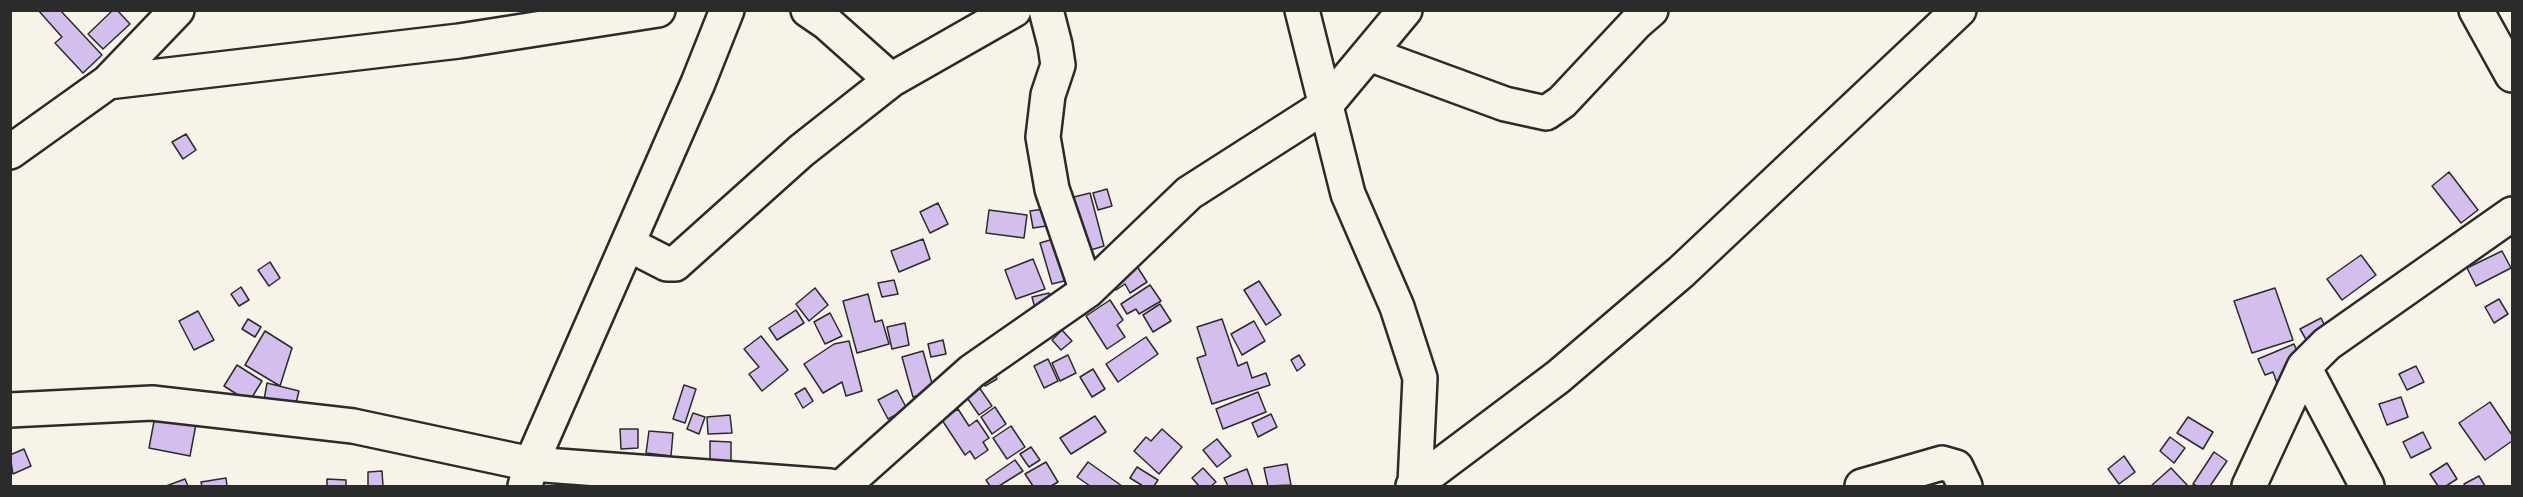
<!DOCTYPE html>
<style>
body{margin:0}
#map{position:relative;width:2523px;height:497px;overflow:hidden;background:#f7f3e8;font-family:"Indie Flower",sans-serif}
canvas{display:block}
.frame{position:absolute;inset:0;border:12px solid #2b2b2b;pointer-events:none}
</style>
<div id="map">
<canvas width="2523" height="497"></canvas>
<div class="frame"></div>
</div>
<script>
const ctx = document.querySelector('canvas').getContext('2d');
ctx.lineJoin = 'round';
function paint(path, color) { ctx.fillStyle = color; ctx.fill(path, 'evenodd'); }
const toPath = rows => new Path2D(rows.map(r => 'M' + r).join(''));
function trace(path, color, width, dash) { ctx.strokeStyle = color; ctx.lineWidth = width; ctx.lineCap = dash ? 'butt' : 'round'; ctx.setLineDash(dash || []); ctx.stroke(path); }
const building = toPath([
 [38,10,60,10,102,55,83,73,55,43,62,37,38,10],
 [113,10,117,10,130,24,103,49,88,34,113,10],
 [186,134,196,150,183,159,172,142,186,134],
 [2449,172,2478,210,2461,223,2432,186,2449,172],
 [1107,189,1112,206,1098,210,1093,193,1107,189],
 [1090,193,1104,246,1081,253,1066,199,1090,193],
 [938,203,948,224,930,233,920,212,938,203],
 [1051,208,1053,225,1033,228,1030,211,1051,208],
 [989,210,1027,215,1024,238,986,233,989,210],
 [1060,237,1072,279,1052,284,1040,243,1060,237],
 [923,239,930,259,899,272,891,251,923,239],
 [2502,251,2511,268,2476,286,2467,268,2502,251],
 [2361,255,2376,275,2342,300,2327,279,2361,255],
 [1033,259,1045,289,1016,299,1005,270,1033,259],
 [1133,260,1147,282,1130,293,1125,284,1116,290,1108,276,1133,260],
 [270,262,280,278,269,286,258,270,270,262],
 [894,280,898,294,882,297,878,283,894,280],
 [1259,281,1281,315,1266,325,1244,290,1259,281],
 [1150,285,1161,301,1139,314,1136,309,1127,314,1121,304,1150,285],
 [241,287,249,300,239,306,231,294,241,287],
 [815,288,828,305,809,321,796,304,815,288],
 [2275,288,2293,340,2252,353,2234,301,2275,288],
 [1049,293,1053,308,1036,312,1032,297,1049,293],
 [868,294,875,322,882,320,889,344,857,353,843,301,868,294],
 [2499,299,2508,314,2494,323,2485,307,2499,299],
 [1110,300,1123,320,1117,325,1125,337,1107,349,1086,316,1110,300],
 [1160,304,1171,321,1153,332,1143,315,1160,304],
 [796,310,804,323,777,340,769,328,796,310],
 [198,311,214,340,194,350,179,321,198,311],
 [830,313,842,336,825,344,814,322,830,313],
 [2321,318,2331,338,2311,348,2300,329,2321,318],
 [248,319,261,327,255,337,242,329,248,319],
 [1222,319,1238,366,1247,362,1252,378,1266,373,1270,385,1212,404,1197,358,1206,355,1197,327,1222,319],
 [1254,321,1265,341,1242,355,1231,334,1254,321],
 [905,323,909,345,892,349,887,327,905,323],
 [1062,330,1072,341,1061,350,1052,340,1062,330],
 [265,331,292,348,280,386,245,365,265,331],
 [761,336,788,370,762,391,749,374,759,367,744,349,761,336],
 [1146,337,1158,354,1118,382,1106,364,1146,337],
 [943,340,946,354,931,357,928,344,943,340],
 [849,341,862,391,846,396,842,382,823,393,804,364,834,344,849,341],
 [2294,344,2301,361,2278,386,2273,372,2265,375,2258,359,2294,344],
 [923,351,934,391,913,397,902,357,923,351],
 [1068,355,1076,373,1060,381,1052,363,1068,355],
 [1299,355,1305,365,1297,371,1291,360,1299,355],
 [1048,359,1058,381,1044,388,1034,366,1048,359],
 [237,365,262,381,249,402,224,386,237,365],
 [990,366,997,379,985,386,978,374,990,366],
 [2416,366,2424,382,2407,390,2399,374,2416,366],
 [1093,369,1105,389,1092,397,1080,377,1093,369],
 [974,380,992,406,979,415,961,389,974,380],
 [267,383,299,391,295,407,264,400,267,383],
 [684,385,696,389,685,423,673,419,684,385],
 [805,388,813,401,803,408,795,394,805,388],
 [897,390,907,409,888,419,878,400,897,390],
 [1258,392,1266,412,1223,429,1216,409,1258,392],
 [2401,397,2408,417,2387,425,2379,404,2401,397],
 [2490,402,2512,435,2512,441,2485,460,2459,423,2490,402],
 [995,407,1006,424,992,434,981,417,995,407],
 [958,409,969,426,977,420,989,438,983,442,988,450,975,459,970,451,965,455,942,420,958,409],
 [693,413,705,417,699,434,687,429,693,413],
 [1271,414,1277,427,1258,437,1252,423,1271,414],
 [730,415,732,433,708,434,707,417,730,415],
 [155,416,196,424,190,456,149,448,155,416],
 [1095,416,1106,432,1071,454,1060,438,1095,416],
 [2188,417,2213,432,2203,449,2177,433,2188,417],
 [1011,426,1025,447,1007,459,993,438,1011,426],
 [620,429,638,429,638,448,621,449,620,429],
 [1162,429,1182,447,1159,474,1134,451,1146,437,1151,441,1162,429],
 [649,431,673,433,671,456,646,453,649,431],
 [2423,432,2431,448,2411,458,2403,442,2423,432],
 [2170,437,2185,448,2174,463,2160,451,2170,437],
 [1217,439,1231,456,1217,467,1203,450,1217,439],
 [710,441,731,442,731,462,710,462,710,441],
 [1031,447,1040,460,1029,467,1020,454,1031,447],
 [24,449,31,466,13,474,10,455,24,449],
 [2214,452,2227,461,2210,486,2197,486,2193,484,2214,452],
 [2124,456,2135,472,2119,484,2108,469,2124,456],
 [1015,460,1023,471,999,486,990,486,986,480,1015,460],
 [1046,462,1058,482,1051,486,1033,486,1025,474,1046,462],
 [1088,462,1122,486,1090,486,1077,477,1088,462],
 [2447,463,2457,479,2446,486,2438,486,2430,474,2447,463],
 [1287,464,1291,485,1268,486,1264,468,1287,464],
 [1137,467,1158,480,1154,486,1143,486,1130,478,1137,467],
 [1203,468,1216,482,1211,486,1199,486,1192,478,1203,468],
 [2171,468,2188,486,2151,486,2171,468],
 [1247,469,1253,486,1228,486,1224,478,1247,469],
 [382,471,383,486,368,486,368,472,382,471],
 [2479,476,2485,486,2465,486,2464,484,2479,476],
 [226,478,227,486,202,486,201,482,226,478],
 [185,479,188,486,166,486,185,479],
 [327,479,346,480,346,486,327,486,327,479]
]);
const minor = toPath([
 [808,10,827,23,891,80],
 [1046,10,1055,45,1058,65,1048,95,1043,137,1052,189,1087,291],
 [1302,10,1348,194,1397,307,1420,378,1415,484],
 [2476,10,2512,75],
 [1369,54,1505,104,1546,113,1562,102,1636,23,1651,10],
 [108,82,459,41,658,10],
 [10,152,108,82,177,10],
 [628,244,667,264,675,264,801,151,891,80,1014,10],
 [2304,367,2367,486],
 [10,410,152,403,353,426,531,464,830,486],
 [525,486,531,464,698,83,727,10],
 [843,486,972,371,1087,291,1189,193,1325,106,1405,10],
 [1413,486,1558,377,1681,272,1959,10],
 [1862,486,1942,463,1956,467,1965,486],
 [2249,486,2304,367,2327,344,2512,214]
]);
paint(building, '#d3beee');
trace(building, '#2b2b2b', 1.5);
trace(minor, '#2b2b2b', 38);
trace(minor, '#f7f3e8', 33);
</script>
